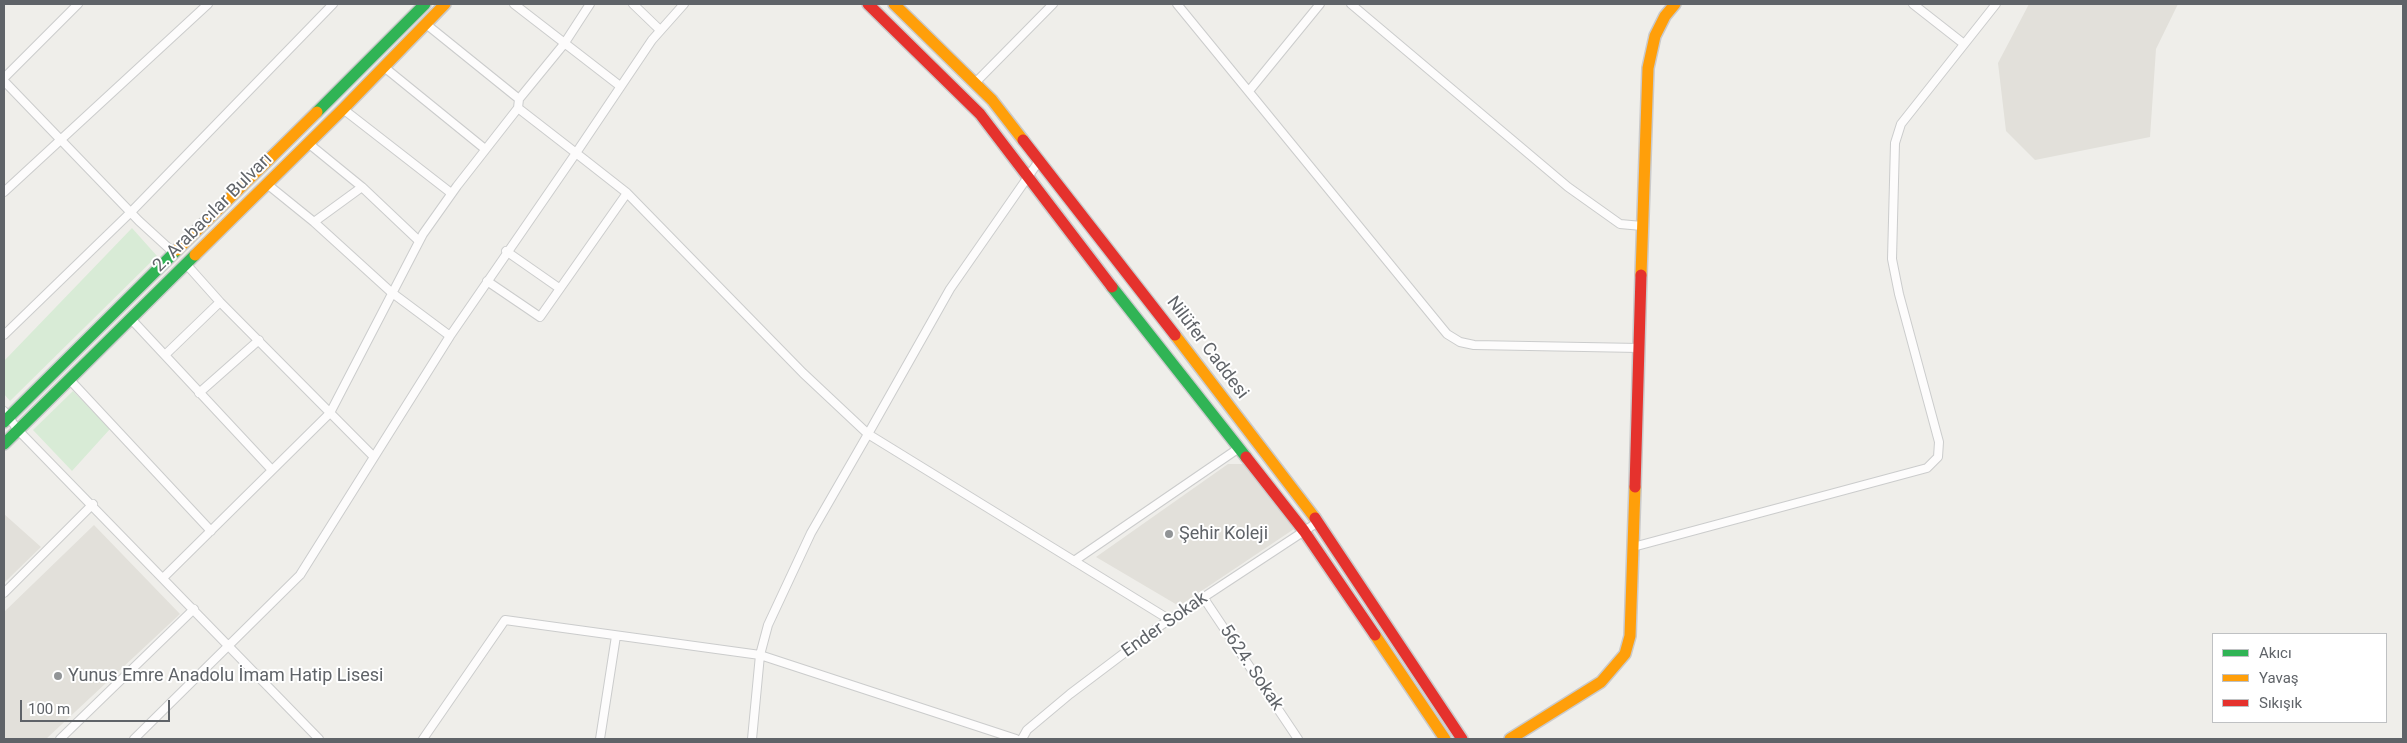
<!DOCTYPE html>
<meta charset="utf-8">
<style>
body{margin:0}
#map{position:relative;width:2407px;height:743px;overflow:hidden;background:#efeeea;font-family:Roboto,sans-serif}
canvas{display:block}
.frame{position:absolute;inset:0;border:5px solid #5f6368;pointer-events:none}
.legend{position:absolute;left:2212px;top:633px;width:175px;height:90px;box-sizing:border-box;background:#fff;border:1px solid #bfc1c3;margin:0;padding:6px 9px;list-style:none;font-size:15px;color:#5f6368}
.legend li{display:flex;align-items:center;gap:10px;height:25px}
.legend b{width:25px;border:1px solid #bfc1c3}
.scale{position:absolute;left:20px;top:700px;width:150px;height:22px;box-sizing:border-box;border:2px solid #5f6368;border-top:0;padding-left:6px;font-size:15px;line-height:18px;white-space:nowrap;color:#5f6368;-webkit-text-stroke:4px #fff;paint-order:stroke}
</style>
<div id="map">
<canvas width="2407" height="743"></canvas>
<div class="frame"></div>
<ul class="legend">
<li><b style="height:6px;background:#30b455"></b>Akıcı</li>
<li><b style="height:6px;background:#ff9f0a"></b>Yavaş</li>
<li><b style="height:6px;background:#e5322d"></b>Sıkışık</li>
</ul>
<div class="scale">100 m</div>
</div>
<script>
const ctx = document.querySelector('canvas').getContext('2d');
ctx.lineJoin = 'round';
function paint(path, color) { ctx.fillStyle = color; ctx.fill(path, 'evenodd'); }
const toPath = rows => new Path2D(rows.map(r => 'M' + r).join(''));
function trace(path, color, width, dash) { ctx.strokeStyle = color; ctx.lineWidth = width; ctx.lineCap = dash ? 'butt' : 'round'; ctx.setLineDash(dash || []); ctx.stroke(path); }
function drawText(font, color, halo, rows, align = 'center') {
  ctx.font = font + ' Roboto,sans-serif'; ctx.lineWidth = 4; ctx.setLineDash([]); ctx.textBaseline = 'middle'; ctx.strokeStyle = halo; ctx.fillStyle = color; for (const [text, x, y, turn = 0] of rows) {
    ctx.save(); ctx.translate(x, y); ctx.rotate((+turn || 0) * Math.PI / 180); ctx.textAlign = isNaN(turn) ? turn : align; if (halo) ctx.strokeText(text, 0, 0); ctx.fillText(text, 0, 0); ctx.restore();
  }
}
const education = toPath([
 [2029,4,2178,4,2156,49,2150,137,2035,160,2006,131,1998,63],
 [1228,464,1245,464,1294,529,1179,606,1096,557],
 [4,514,41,547,4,583],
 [94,525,180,614,46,739,4,739,4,612]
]);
const green = toPath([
 [132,228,157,256,10,401,4,394,4,361],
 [73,391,110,429,72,471,33,430]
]);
const street = toPath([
 [514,4,620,86],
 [633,4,660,30],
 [684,4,652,40,576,153,627,193,803,373,868,434,950,289,1039,161],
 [1177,4,1447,334,1460,342,1474,345,1639,348],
 [1351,4,1568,187,1620,224,1642,226],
 [1913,4,1964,44],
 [384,67,485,149],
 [4,78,78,4],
 [4,81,139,221,174,253],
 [975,83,1053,4],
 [1249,91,1320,4],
 [519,99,564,44,590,4],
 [343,109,451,193],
 [308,143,362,187,419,241],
 [267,184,314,222,391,292,450,336],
 [4,192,208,4],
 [314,222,362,187],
 [506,251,559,288],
 [187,265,220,302,374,457],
 [487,281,540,317,627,193],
 [132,320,272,470],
 [4,335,131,212,333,4],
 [165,355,220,302],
 [70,380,211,531],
 [199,393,259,340],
 [4,411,18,430,319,739],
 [1633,547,1927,468,1938,457,1939,442,1899,294,1892,259,1895,143,1901,124,1996,4],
 [1074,561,1239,448],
 [164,577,330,413,423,234,457,186,518,108],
 [4,593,93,504],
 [1203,597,1298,739],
 [60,739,194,609],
 [134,739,300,575,450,336,576,153,518,108,519,99,426,24],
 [423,739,505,620,760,655,1016,739],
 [600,739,616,636],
 [752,739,760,655,768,625,811,533,868,434,1170,620],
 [1022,739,1027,730,1070,694,1160,626,1318,522]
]);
const fast = toPath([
 [317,112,425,4],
 [1112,287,1246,457],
 [4,422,177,250],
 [4,444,195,255]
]);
const slow = toPath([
 [894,4,992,100,1023,140],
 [177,250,317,112],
 [195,255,343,109,445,4],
 [1641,275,1648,68,1655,36,1665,16,1675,4],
 [1175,335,1315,518],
 [1375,635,1445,739],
 [1510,739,1601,682,1625,654,1630,636,1635,487]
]);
const jam = toPath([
 [868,4,980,114,1112,287],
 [1023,140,1175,335],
 [1246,457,1304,531,1375,635],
 [1635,487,1641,275],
 [1315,518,1462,739]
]);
const markers = [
 [1169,534,5,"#919496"],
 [58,676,5,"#919496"]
];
const streetNames = [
 ["2. Arabacılar Bulvarı",213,213,-45],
 ["Nilüfer Caddesi",1207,348,53],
 ["Ender Sokak",1165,625,-35],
 ["5624. Sokak",1251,668,56]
];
const poiNames = [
 ["Şehir Koleji",1179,534],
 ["Yunus Emre Anadolu İmam Hatip Lisesi",68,676]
];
paint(education, '#e2e0da');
paint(green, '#d8ebd6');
trace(street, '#cbcccc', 10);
trace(fast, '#cacacb', 14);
trace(slow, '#cacacb', 14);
trace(jam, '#cacacb', 14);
trace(street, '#fdfcfc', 8);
trace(fast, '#30b455', 11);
trace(slow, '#ff9f0a', 11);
trace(jam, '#e5322d', 11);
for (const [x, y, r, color] of markers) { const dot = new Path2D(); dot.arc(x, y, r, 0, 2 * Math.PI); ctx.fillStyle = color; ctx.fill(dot); trace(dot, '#fff', 2); }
drawText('18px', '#5f6368', '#fff', streetNames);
drawText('18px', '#5f6368', '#fff', poiNames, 'left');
</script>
